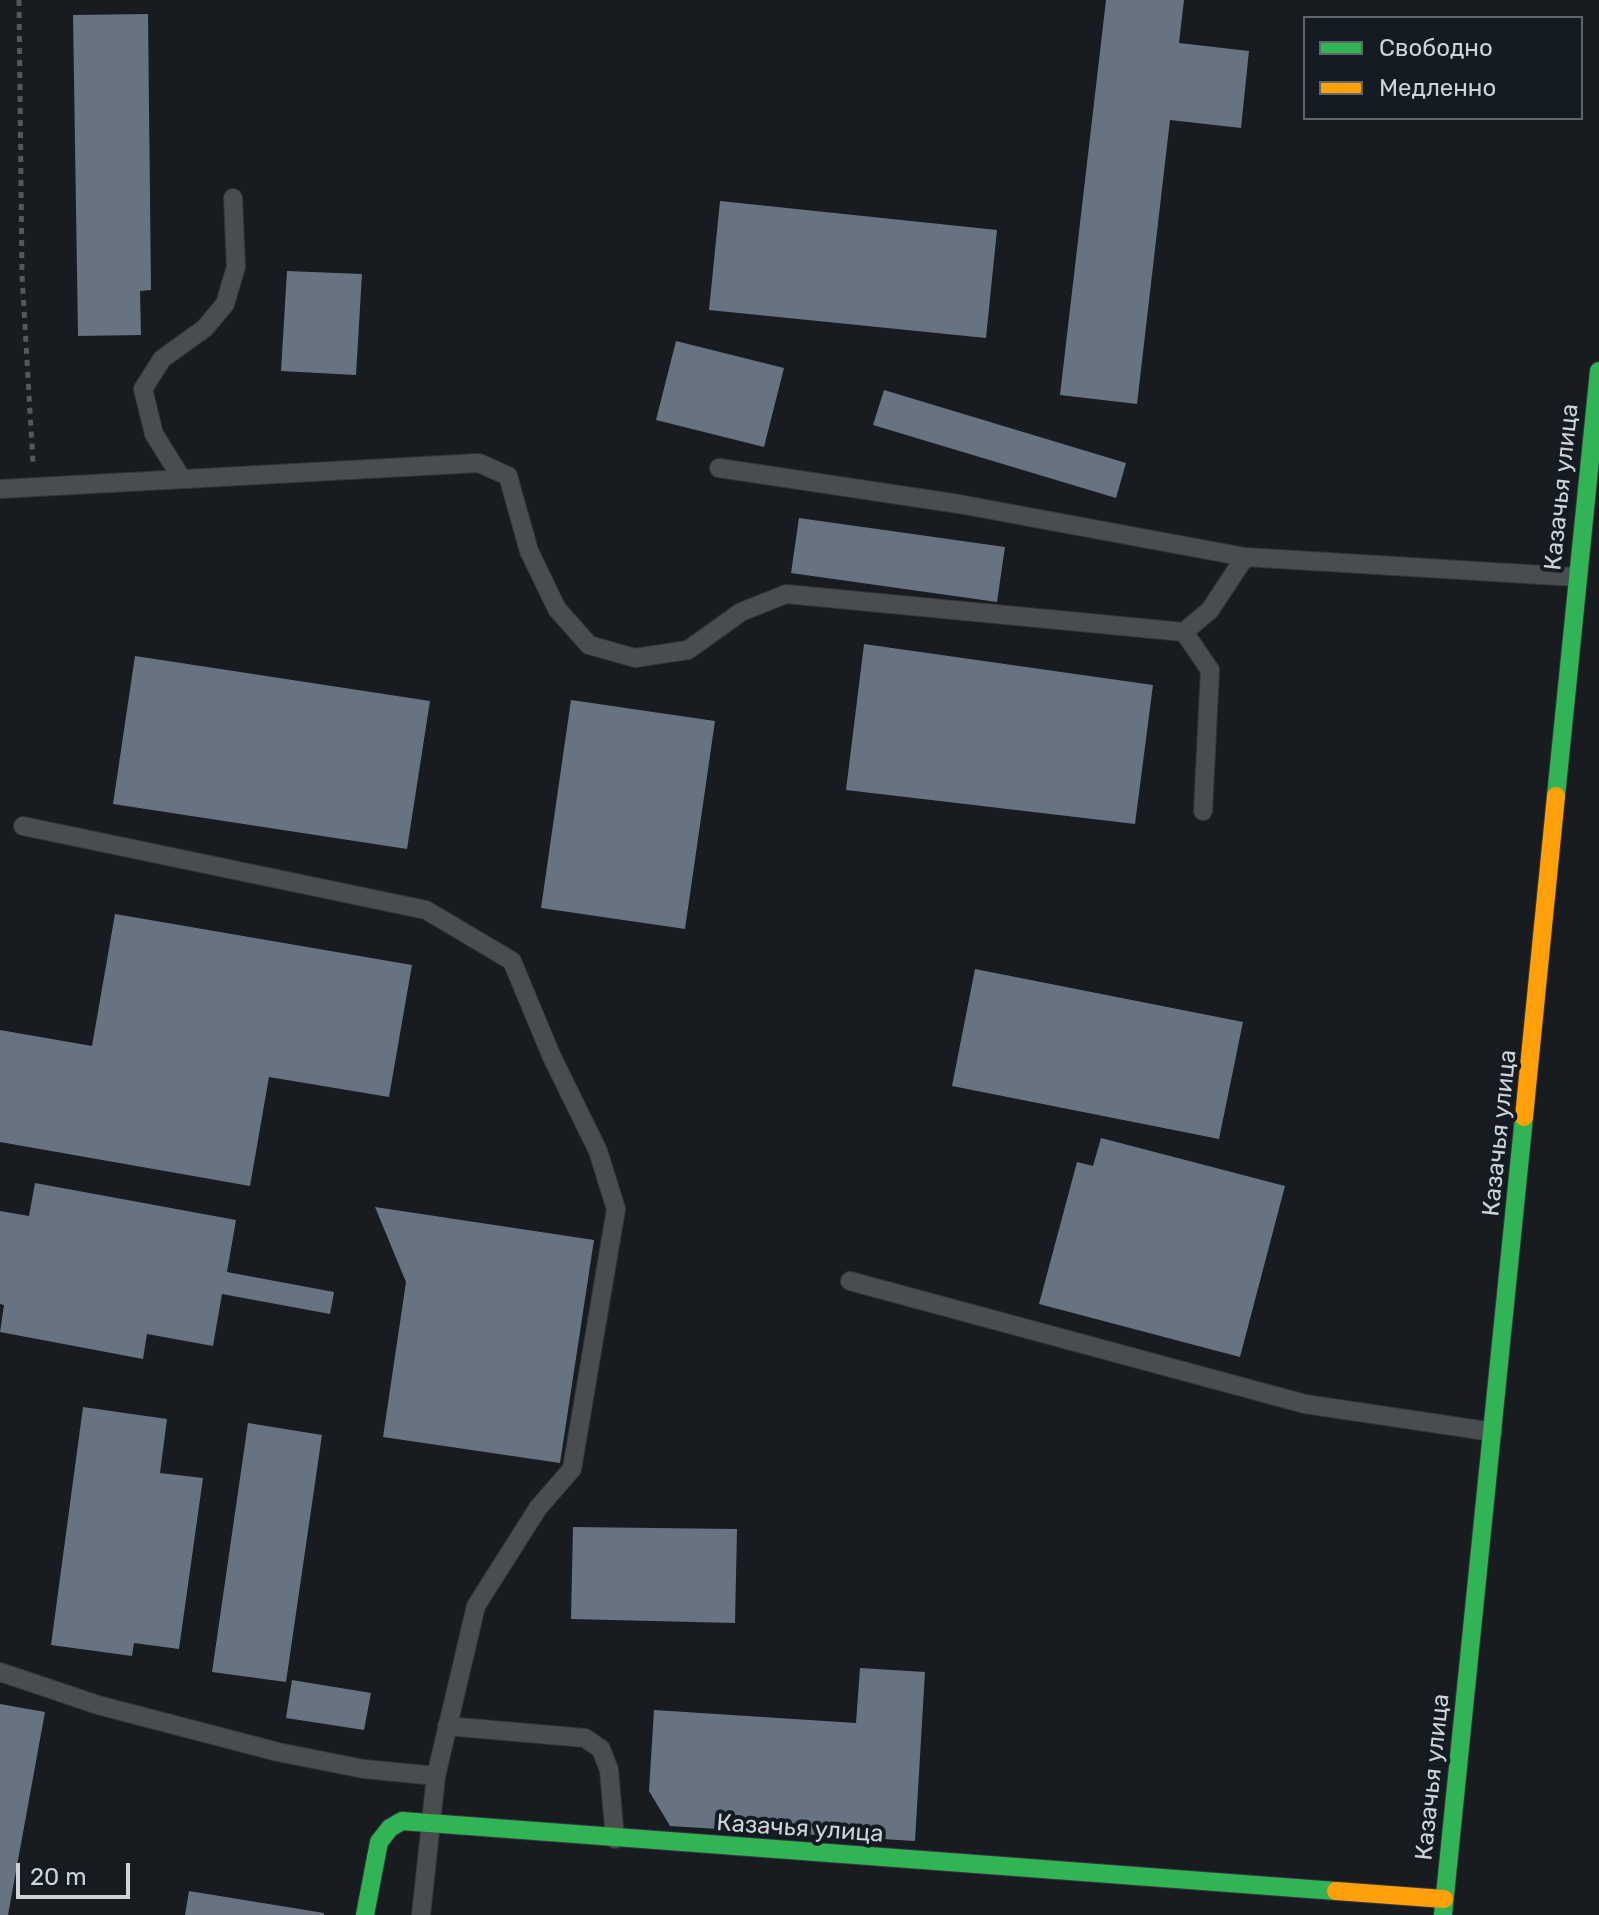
<!DOCTYPE html>
<meta charset="utf-8">
<style>
body{margin:0}
#map{position:relative;width:1599px;height:1915px;overflow:hidden;background:#181b20;font-family:Rubik,sans-serif}
canvas{display:block}
.legend{position:absolute;left:1303px;top:16px;width:280px;height:104px;box-sizing:border-box;background:#141b23;border:2px solid #5e656b;margin:0;padding:10px 14px;list-style:none;font-size:24px;color:#ced3d8}
.legend li{display:flex;align-items:center;gap:16px;height:40px}
.legend b{width:40px;border:2px solid #5e656b}
.scale{position:absolute;left:16px;top:1863px;width:114px;height:36px;box-sizing:border-box;border:4px solid #ced3d8;border-top:0;padding-left:10px;font-size:24px;line-height:28px;white-space:nowrap;color:#ced3d8;-webkit-text-stroke:6px #141b23;paint-order:stroke}
</style>
<div id="map">
<canvas width="1599" height="1915"></canvas>
<ul class="legend">
<li><b style="height:10px;background:#30b455"></b>Свободно</li>
<li><b style="height:10px;background:#ff9f0a"></b>Медленно</li>
</ul>
<div class="scale">20 m</div>
</div>
<script>
const ctx = document.querySelector('canvas').getContext('2d');
ctx.lineJoin = 'round';
function paint(path, color) { ctx.fillStyle = color; ctx.fill(path, 'evenodd'); }
const toPath = rows => new Path2D(rows.map(r => 'M' + r).join(''));
function trace(path, color, width, dash) { ctx.strokeStyle = color; ctx.lineWidth = width; ctx.lineCap = dash ? 'butt' : 'round'; ctx.setLineDash(dash || []); ctx.stroke(path); }
function drawText(font, color, halo, rows, align = 'center') {
  ctx.font = font + ' Rubik,sans-serif'; ctx.lineWidth = 8; ctx.setLineDash([]); ctx.textBaseline = 'middle'; ctx.strokeStyle = halo; ctx.fillStyle = color; for (const [text, x, y, turn = 0] of rows) {
    ctx.save(); ctx.translate(x, y); ctx.rotate((+turn || 0) * Math.PI / 180); ctx.textAlign = isNaN(turn) ? turn : align; if (halo) ctx.strokeText(text, 0, 0); ctx.fillText(text, 0, 0); ctx.restore();
  }
}
const building = toPath([
 [1106,0,1184,0,1179,43,1249,51,1241,128,1170,120,1137,404,1060,395],
 [148,14,151,290,140,291,141,335,78,336,73,15],
 [720,201,997,230,986,338,709,310],
 [287,271,362,274,356,375,281,371],
 [676,341,784,368,764,447,656,420],
 [884,390,1126,463,1116,498,873,425],
 [799,518,1005,547,997,602,791,573],
 [864,644,1153,685,1135,824,846,790],
 [135,656,430,701,407,849,113,804],
 [571,700,715,721,685,929,541,908],
 [115,914,412,965,389,1097,269,1077,250,1186,0,1142,0,1030,92,1046],
 [975,969,1243,1022,1219,1139,952,1086],
 [1101,1138,1285,1186,1240,1357,1039,1304,1077,1162,1093,1166],
 [35,1183,236,1220,227,1272,334,1292,330,1314,222,1294,213,1346,147,1334,143,1359,0,1332,4,1305,0,1304,0,1211,29,1216],
 [375,1207,594,1240,560,1463,383,1437,406,1282],
 [83,1407,167,1419,160,1473,203,1478,179,1649,134,1643,132,1656,51,1645],
 [248,1423,322,1435,286,1682,212,1672],
 [573,1527,737,1529,735,1623,571,1619],
 [860,1668,925,1672,915,1841,670,1826,649,1791,654,1710,856,1723],
 [292,1680,371,1693,364,1730,286,1718],
 [0,1704,45,1712,8,1915,0,1915],
 [189,1891,324,1913,324,1915,185,1915]
]);
const path = toPath([
 [19,0,22,275,33,463]
]);
const lane = toPath([
 [719,468,959,504,1245,557,1576,577],
 [182,479,154,434,143,389,162,359,205,328,225,304,236,267,233,198],
 [0,489,479,463,508,476,529,551,557,609,589,645,635,658,688,650,741,612,786,594,1184,632],
 [1203,811,1210,670,1184,632,1210,610,1245,557],
 [23,826,426,910,512,961,551,1055,598,1151,616,1209,572,1469,538,1508,476,1606,436,1776,421,1915],
 [850,1281,1305,1404,1493,1432],
 [0,1672,98,1705,278,1752,364,1769,436,1776],
 [447,1726,585,1738,601,1749,609,1770,615,1839]
]);
const fast = toPath([
 [1556,796,1599,371],
 [365,1915,379,1842,390,1828,402,1821,1336,1891],
 [1443,1915,1524,1117]
]);
const slow = toPath([
 [1524,1117,1556,796],
 [1336,1891,1444,1899]
]);
const streetNames = [
 ["Казачья улица",1562,487,-84],
 ["Казачья улица",1500,1133,-84],
 ["Казачья улица",1433,1777,-84],
 ["Казачья улица",800,1829,4]
];
paint(building, '#677380');
trace(lane, '#34373a', 20);
trace(fast, '#34373a', 20);
trace(slow, '#34373a', 20);
trace(path, '#54575b', 5, [6, 6]);
trace(lane, '#4a4d50', 18);
trace(fast, '#30b455', 18);
trace(slow, '#ff9f0a', 18);
drawText('24px', '#ced3d8', '#141b23', streetNames);
</script>
